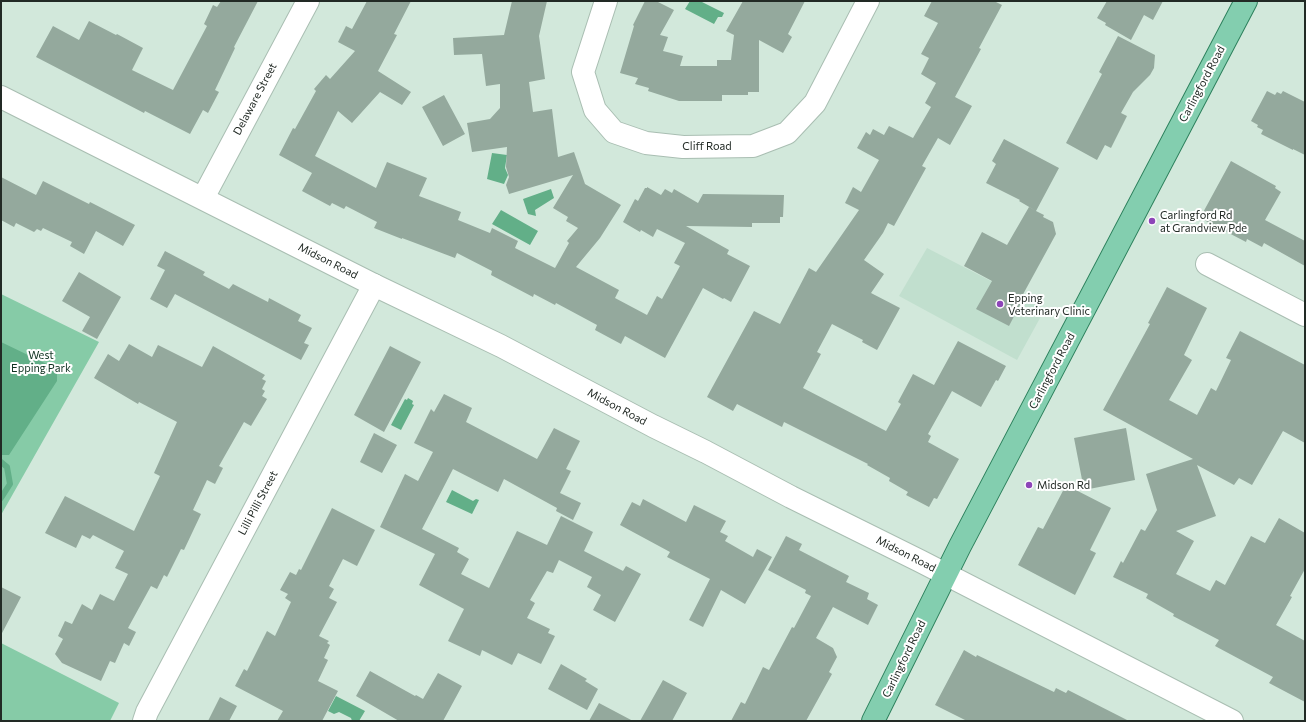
<!DOCTYPE html>
<style>
body{margin:0}
#map{position:relative;width:1306px;height:722px;overflow:hidden;background:#d2e8db;font-family:Commissioner,sans-serif}
canvas{display:block}
.frame{position:absolute;inset:0;border:2px solid #222a25;pointer-events:none}
</style>
<div id="map">
<canvas width="1306" height="722"></canvas>
<div class="frame"></div>
</div>
<script>
const ctx = document.querySelector('canvas').getContext('2d');
ctx.lineJoin = 'round';
function paint(path, color) { ctx.fillStyle = color; ctx.fill(path, 'evenodd'); }
const toPath = rows => new Path2D(rows.map(r => 'M' + r).join(''));
function trace(path, color, width, dash) { ctx.strokeStyle = color; ctx.lineWidth = width; ctx.lineCap = dash ? 'butt' : 'round'; ctx.setLineDash(dash || []); ctx.stroke(path); }
function drawText(font, color, halo, rows, align = 'center') {
  ctx.font = font + ' Commissioner,sans-serif'; ctx.lineWidth = 4; ctx.setLineDash([]); ctx.textBaseline = 'middle'; ctx.strokeStyle = halo; ctx.fillStyle = color; for (const [text, x, y, turn = 0] of rows) {
    ctx.save(); ctx.translate(x, y); ctx.rotate((+turn || 0) * Math.PI / 180); ctx.textAlign = isNaN(turn) ? turn : align; if (halo) ctx.strokeText(text, 0, 0); ctx.fillText(text, 0, 0); ctx.restore();
  }
}
const built = toPath([
 [927,248,1045,309,1017,360,899,296]
]);
const green = toPath([
 [1,294,99,342,1,515],
 [1,643,119,703,110,721,1,721]
]);
const water = toPath([
 [690,1,700,1,724,13,722,17,718,17,714,24,685,9],
 [492,153,507,155,505,168,508,175,504,184,487,179],
 [551,189,554,198,535,210,536,216,528,214,523,199],
 [501,210,538,231,530,245,492,224],
 [1,342,57,369,57,381,9,455,1,455],
 [408,398,413,401,412,404,414,405,401,430,391,425,405,399,407,400],
 [452,490,473,501,476,499,479,500,472,514,446,502],
 [336,696,365,711,359,721,352,721,351,718,339,712,334,714,328,711]
]);
const stream = toPath([
 [1,462,7,467,10,484,1,498]
]);
const building = toPath([
 [221,1,258,1,234,47,235,48,215,90,219,92,208,113,203,110,190,134,145,111,144,113,36,57,53,26,79,40,89,21,116,35,117,34,143,48,132,70,173,90,207,26,204,24,213,5,217,7],
 [367,1,411,1,394,34,397,35,378,71,411,92,402,105,380,92,352,123,338,111,315,156,376,188,387,162,427,178,419,196,461,212,458,220,490,233,492,228,518,241,515,248,555,268,569,243,567,241,578,228,566,221,568,217,553,208,573,175,509,194,506,185,509,177,506,167,507,147,472,152,467,123,490,119,500,108,500,84,486,86,482,54,454,55,453,38,504,35,512,1,547,1,539,36,545,79,529,82,533,112,552,109,558,157,574,152,585,184,621,205,600,238,576,267,619,290,615,298,647,315,657,296,662,299,680,266,674,263,685,243,657,229,653,237,641,230,640,232,623,222,635,199,638,201,645,188,647,188,647,187,661,195,665,189,672,193,674,189,698,203,703,194,784,195,783,217,780,217,780,223,752,223,752,227,686,226,729,250,727,254,750,266,731,302,724,298,723,299,703,288,665,358,625,336,621,344,595,330,597,325,556,303,555,305,534,294,533,297,491,275,492,271,457,253,455,258,402,238,402,239,374,228,377,222,346,206,344,209,332,203,330,206,302,191,312,173,279,155,293,128,295,129,316,91,314,89,326,75,330,79,355,51,338,42,346,26,352,29],
 [645,1,656,1,674,10,660,35,668,37,663,51,683,56,680,66,717,66,717,60,731,60,734,35,726,31,743,1,805,1,788,34,792,37,783,53,759,40,759,92,748,92,748,95,722,95,722,101,679,101,648,91,649,88,635,84,638,78,620,73,634,26,633,25],
 [932,1,994,1,1002,5,979,48,981,49,955,97,972,106,950,145,938,138,922,166,926,168,894,226,888,223,883,233,864,260,884,274,871,293,900,308,877,350,862,342,863,340,832,324,817,352,821,354,803,388,886,431,901,404,898,402,913,374,934,385,958,341,1006,366,998,381,996,380,981,407,952,391,928,434,931,436,928,442,959,459,937,499,934,498,929,507,906,495,908,492,889,481,890,478,867,465,868,464,784,422,782,427,737,404,733,411,707,397,754,311,780,324,809,268,816,272,859,210,845,203,853,187,861,192,879,160,857,148,866,132,870,135,873,129,884,135,889,126,913,138,931,107,925,103,936,83,921,74,929,58,921,54,938,23,924,16],
 [1107,1,1163,1,1153,20,1144,15,1131,40,1105,25,1106,23,1097,18],
 [1118,36,1155,55,1154,68,1150,75,1133,92,1121,113,1127,116,1111,148,1105,145,1097,160,1066,143,1102,74,1099,72],
 [1267,91,1275,95,1277,92,1281,94,1283,91,1305,102,1305,155,1293,149,1293,150,1261,134,1263,130,1257,127,1258,125,1251,121],
 [444,95,465,134,443,146,422,107],
 [1004,139,1059,168,1036,211,1044,215,1043,217,1053,222,1056,234,1021,298,1023,299,1009,326,976,309,992,281,964,266,982,232,1007,245,1029,207,1036,211,1019,201,1020,200,986,183,996,164,992,161],
 [1231,161,1276,186,1275,188,1281,192,1265,220,1305,241,1305,266,1264,243,1262,247,1247,239,1246,242,1200,218],
 [1,177,36,195,43,181,89,204,90,202,135,225,123,246,96,231,84,254,70,246,72,242,43,228,41,231,37,229,34,232,16,223,14,227,1,220],
 [165,251,205,272,203,275,229,289,233,284,268,302,269,298,301,315,298,321,312,328,304,343,309,345,301,360,175,294,167,308,150,299,165,270,157,266],
 [79,272,121,297,97,339,82,331,90,317,62,301],
 [1167,287,1207,308,1184,355,1192,360,1169,400,1197,415,1211,388,1216,391,1231,360,1226,358,1240,331,1305,365,1305,443,1283,431,1252,485,1239,478,1234,485,1197,465,1216,516,1176,531,1194,541,1176,574,1210,591,1216,580,1225,585,1251,536,1265,543,1279,518,1305,533,1305,569,1290,596,1292,597,1276,625,1305,641,1305,702,1269,683,1273,677,1215,646,1219,640,1173,616,1174,614,1146,598,1148,594,1113,577,1121,561,1123,563,1141,529,1145,531,1157,510,1146,474,1193,459,1103,410,1150,324,1148,323],
 [129,344,152,357,158,345,202,367,213,346,265,375,262,379,266,381,262,389,265,391,262,396,267,399,251,426,244,422,219,466,223,468,215,484,207,480,193,510,201,514,184,550,181,549,167,577,164,575,157,589,151,586,128,628,136,632,129,646,124,643,115,663,110,661,101,681,62,663,55,654,63,639,58,636,65,621,72,624,82,604,92,610,100,594,114,601,128,574,115,568,124,551,93,535,90,539,82,535,76,548,45,533,65,496,134,531,160,476,154,473,177,422,139,402,138,404,94,378,108,354,119,361],
 [390,346,421,362,384,432,354,415],
 [444,394,472,408,466,422,537,459,554,428,580,441,566,469,571,471,560,493,581,503,573,520,556,511,557,508,504,479,498,492,453,469,422,529,459,548,457,552,469,559,461,574,489,588,517,531,547,545,561,516,593,532,584,551,623,571,626,566,641,574,615,622,593,610,601,595,587,587,592,577,559,560,553,573,547,571,530,600,535,603,527,618,550,629,548,633,555,636,541,664,518,653,512,665,482,650,480,656,448,641,464,609,419,585,435,554,380,527,405,474,418,481,433,452,414,443,431,409,434,412],
 [1126,428,1135,480,1084,490,1074,438],
 [374,433,397,445,382,473,360,462],
 [1066,485,1111,508,1090,550,1096,553,1075,595,1018,565,1038,527,1043,529],
 [643,499,686,522,694,505,726,521,720,532,728,536,725,541,753,557,757,549,772,557,745,604,721,590,703,627,689,620,710,579,667,557,670,552,620,525,632,502,640,506],
 [332,508,375,530,357,566,343,559,329,586,334,589,329,598,337,602,319,636,329,641,327,643,330,645,324,658,328,660,318,681,338,691,322,721,277,721,283,711,235,686,244,669,247,671,267,631,275,636,291,602,285,598,288,594,280,590,290,572,296,575,299,569,301,570],
 [786,536,802,544,799,550,849,576,846,582,869,593,867,599,878,605,868,625,833,607,816,638,833,648,837,657,829,672,832,674,806,721,731,721,741,702,745,704,763,667,769,670,792,627,794,628,811,596,805,593,806,590,768,570],
 [1,587,21,597,1,635],
 [964,650,976,657,977,655,1054,692,1056,688,1066,693,1068,690,1129,721,967,721,935,705],
 [561,664,587,679,585,681,598,689,587,710,548,689],
 [370,671,415,696,416,695,423,699,438,673,462,686,443,721,399,721,356,696],
 [663,680,687,693,672,721,640,721],
 [220,697,237,706,229,721,208,721],
 [599,703,633,721,589,721]
]);
const minor = toPath([
 [606,1,583,72,595,110,614,132,646,143,683,147,753,146,787,133,815,103,868,1],
 [203,198,308,1],
 [1207,264,1305,315],
 [144,721,147,712,374,285]
]);
const tertiary = toPath([
 [1,97,374,285,501,346,653,426,706,452,791,497,920,561,1232,721]
]);
const primary = toPath([
 [873,721,960,546,1246,1]
]);
const markers = [
 [1152,221,4,"#8d45b8"],
 [1000,304,4,"#8d45b8"],
 [1029,485,4,"#8d45b8"]
];
const streetNames = [
 ["Carlingford Road",1202,84,-62],
 ["Delaware Street",255,99,-62],
 ["Cliff Road",707,146],
 ["Midson Road",328,261,27],
 ["Carlingford Road",1052,371,-62],
 ["Midson Road",617,407,28],
 ["Lilli Pilli Street",258,503,-62],
 ["Midson Road",906,554,27],
 ["Carlingford Road",904,659,-64]
];
const poiNames = [
 ["Carlingford Rd",1160,215],
 ["at Grandview Pde",1160,228],
 ["Epping",1008,298],
 ["Veterinary Clinic",1008,311],
 ["Midson Rd",1037,485]
];
const parkNames = [
 ["West",41,355],
 ["Epping Park",41,368]
];
paint(built, '#c1dfce');
paint(green, '#86cba7');
paint(water, '#62af88');
trace(stream, '#62af88', 6);
paint(building, '#94a99d');
trace(minor, '#a9beb2', 24);
trace(tertiary, '#a9beb2', 24);
trace(primary, '#2c805c', 24);
trace(minor, '#fff', 22);
trace(tertiary, '#fff', 22);
trace(primary, '#83ceaf', 22);
for (const [x, y, r, color] of markers) { const dot = new Path2D(); dot.arc(x, y, r, 0, 2 * Math.PI); ctx.fillStyle = color; ctx.fill(dot); trace(dot, '#fff', 1.5); }
drawText('11px', '#222a25', '#fff', streetNames);
drawText('11px', '#222a25', '#fff', poiNames, 'left');
drawText('11px', '#0f3221', '#fff', parkNames);
</script>
